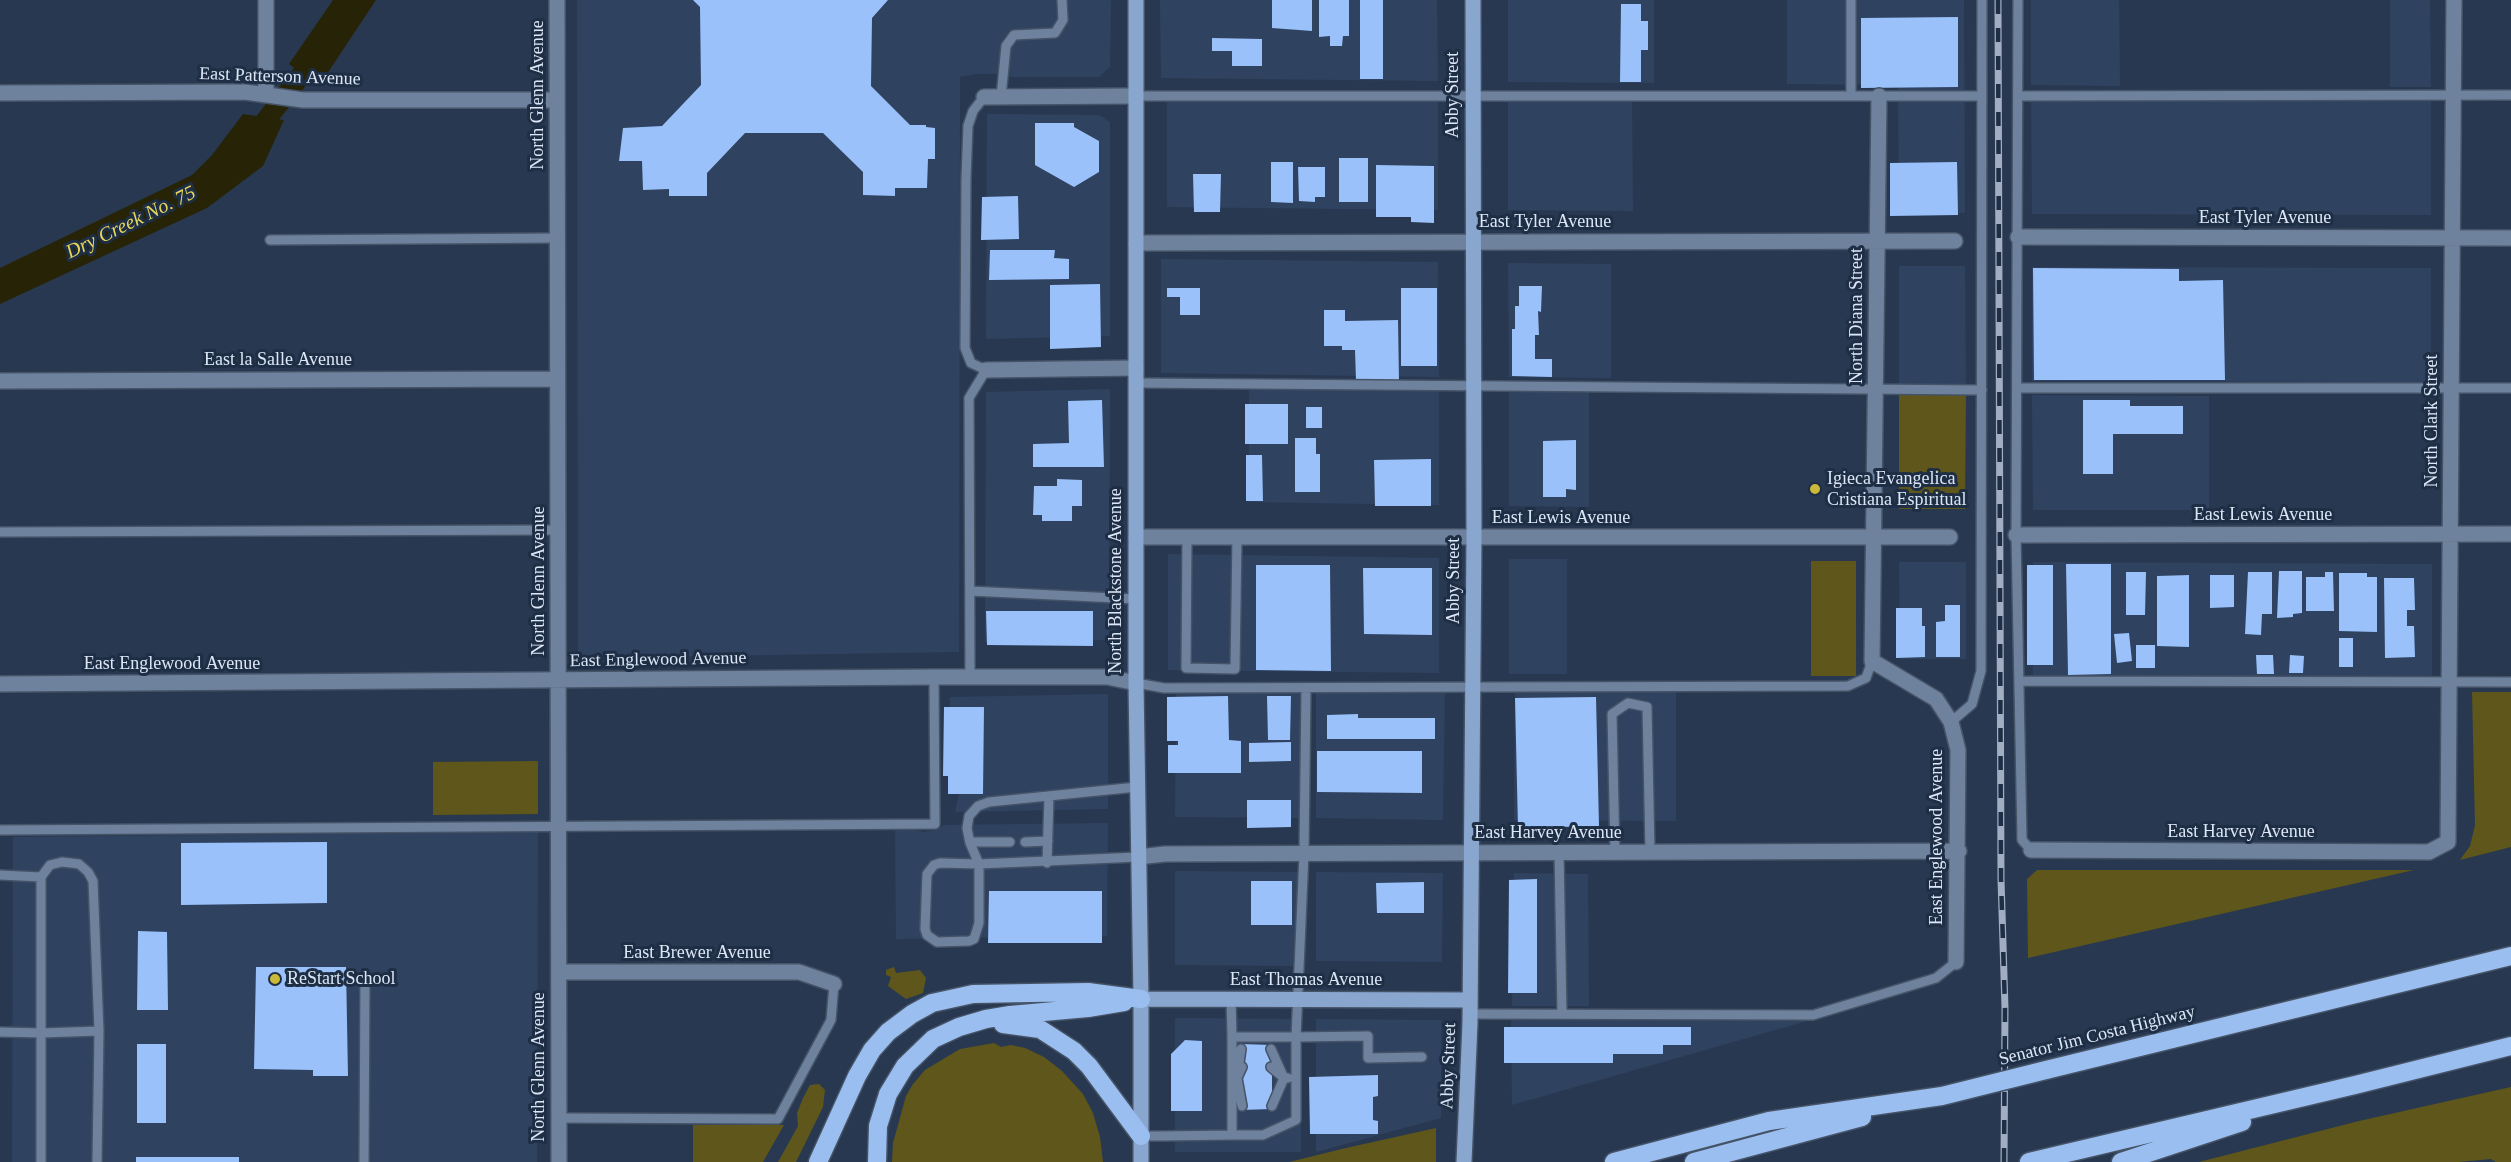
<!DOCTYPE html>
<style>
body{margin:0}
canvas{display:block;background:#283850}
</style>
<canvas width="2511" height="1162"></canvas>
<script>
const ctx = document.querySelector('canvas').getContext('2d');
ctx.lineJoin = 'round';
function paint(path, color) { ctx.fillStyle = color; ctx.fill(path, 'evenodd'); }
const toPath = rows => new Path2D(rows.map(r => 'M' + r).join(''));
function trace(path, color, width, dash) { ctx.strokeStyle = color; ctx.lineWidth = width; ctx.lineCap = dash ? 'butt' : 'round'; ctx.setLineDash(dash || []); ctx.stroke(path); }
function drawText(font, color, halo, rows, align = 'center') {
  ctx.font = font + ' Georgia,serif'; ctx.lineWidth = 6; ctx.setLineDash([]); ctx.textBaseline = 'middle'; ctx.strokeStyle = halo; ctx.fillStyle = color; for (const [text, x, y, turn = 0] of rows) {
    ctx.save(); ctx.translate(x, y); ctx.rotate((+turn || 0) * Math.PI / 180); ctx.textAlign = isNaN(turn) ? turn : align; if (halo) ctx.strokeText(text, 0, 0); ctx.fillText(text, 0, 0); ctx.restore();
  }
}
const built = toPath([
 [577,0,1111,0,1110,67,1099,77,1013,77,995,74,976,74,960,77,959,652,578,658],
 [1160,0,1437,0,1438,81,1161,78],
 [1508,0,1654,0,1654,83,1508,82],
 [1787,0,1964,0,1965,213,1899,213,1898,85,1787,84],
 [2031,0,2119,0,2120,86,2031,85],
 [2390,0,2430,0,2431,87,2390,87],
 [1167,93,1438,95,1438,210,1167,207],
 [1508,96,1632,97,1633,211,1508,210],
 [2031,99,2431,101,2431,215,2032,214],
 [987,114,1099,115,1110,122,1110,336,986,339],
 [1161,259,1438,262,1439,377,1161,373],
 [1508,263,1611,264,1611,378,1509,377],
 [1899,266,1965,266,1966,388,1899,388],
 [2032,267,2431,268,2431,382,2032,381],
 [1249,388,1439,391,1439,505,1249,502],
 [1110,389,1109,640,985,642,986,392],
 [1509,391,1589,392,1589,507,1509,506],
 [2032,395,2209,396,2209,510,2033,510],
 [1168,554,1439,558,1439,673,1168,670],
 [1509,559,1567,559,1567,674,1509,674],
 [1899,562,1966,562,1966,659,1900,659],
 [2033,562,2432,564,2432,679,2033,677],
 [1176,683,1300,685,1300,818,1175,817],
 [1316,685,1445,687,1443,820,1316,818],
 [1515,687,1676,689,1676,821,1514,820],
 [1108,694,1108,809,955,812,959,794,950,766,950,697],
 [1108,823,1107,936,896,939,895,825,924,832,935,830,944,825],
 [538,832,537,1162,12,1162,13,837],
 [1175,871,1301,872,1301,966,1175,965],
 [1316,872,1443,873,1442,962,1316,961],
 [1514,873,1588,874,1589,1006,1512,1006],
 [1175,1018,1301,1019,1301,1152,1175,1152],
 [1316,1019,1441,1020,1441,1118,1316,1152],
 [1511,1020,1523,1020,1807,1021,1512,1105]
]);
const green = toPath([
 [1899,388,1966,388,1965,509,1899,509],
 [1811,561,1856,561,1856,676,1811,676],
 [2472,692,2511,692,2511,847,2460,860,2470,846,2475,825],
 [538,761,538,814,433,815,433,762],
 [2037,870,2414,870,2028,958,2027,879],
 [894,967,896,973,920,970,926,978,923,993,906,999,888,986,891,977,886,975,886,970],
 [994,1043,1001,1047,1011,1045,1025,1048,1044,1057,1062,1071,1083,1094,1093,1113,1100,1137,1103,1162,892,1162,893,1143,906,1096,913,1084,925,1070,960,1049],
 [819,1084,825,1090,823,1107,796,1162,778,1162,798,1126,797,1113,803,1098,810,1085],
 [2511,1087,2511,1162,2496,1162,2491,1159,2458,1162,2199,1162,2359,1121],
 [693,1125,784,1125,763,1162,693,1162],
 [1436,1128,1436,1162,1289,1162,1346,1148]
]);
const water = toPath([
 [333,0,376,0,323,80,309,80,289,64],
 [243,114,284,120,263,166,207,208,0,304,0,268,192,175,212,155]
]);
const canal = toPath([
 [252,138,317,55]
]);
const building = toPath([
 [693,0,888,0,872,18,871,86,910,125,926,125,926,127,935,128,935,159,928,159,927,188,895,188,895,196,863,195,863,172,823,133,745,133,707,173,707,196,669,196,669,189,643,190,642,161,619,161,623,128,662,126,701,85,700,7],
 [1272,0,1312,0,1312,31,1272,28],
 [1319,0,1349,0,1349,36,1343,36,1342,46,1330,46,1330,36,1319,37],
 [1360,0,1383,0,1383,79,1360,79],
 [1621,4,1641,4,1641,21,1648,21,1648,50,1641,50,1641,82,1620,82],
 [1958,17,1958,87,1861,88,1861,18],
 [1212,38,1262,39,1262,66,1232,66,1232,51,1212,51],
 [1035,123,1074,123,1074,127,1099,141,1099,172,1074,187,1035,165],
 [1339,158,1368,158,1368,202,1339,202],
 [1271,162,1293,162,1293,203,1271,202],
 [1957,162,1958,215,1890,216,1890,163],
 [1376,165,1434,166,1434,223,1411,222,1411,217,1376,217],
 [1298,167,1325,167,1325,197,1315,197,1315,202,1299,201],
 [1193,174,1221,174,1220,212,1194,212],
 [1018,196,1019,239,981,240,982,197],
 [990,250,1055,250,1054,258,1069,259,1069,279,989,280],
 [2033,268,2179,269,2179,281,2223,280,2225,380,2034,380],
 [1100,284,1101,347,1050,349,1050,285],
 [1519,286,1542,286,1541,312,1538,311,1539,335,1535,335,1535,359,1552,359,1552,377,1512,376,1512,329,1515,329,1515,306,1519,306],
 [1167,288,1200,288,1200,315,1180,315,1180,297,1167,297],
 [1401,288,1437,288,1437,366,1401,366],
 [1324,310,1345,310,1345,321,1398,320,1399,381,1356,381,1355,350,1342,350,1342,346,1324,346],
 [1102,400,1104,467,1033,467,1033,444,1069,443,1068,401],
 [2083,400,2130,400,2130,406,2183,406,2183,434,2113,434,2113,474,2083,474],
 [1245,404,1288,404,1288,444,1245,444],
 [1306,407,1322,407,1322,428,1306,428],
 [1295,438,1316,438,1316,454,1320,454,1320,492,1295,492],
 [1576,440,1576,490,1566,489,1566,497,1543,497,1543,441],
 [1246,455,1262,455,1263,501,1246,501],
 [1431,459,1431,506,1375,506,1374,460],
 [1057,479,1082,480,1082,506,1072,506,1072,521,1042,521,1042,515,1033,515,1034,486,1057,486],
 [2066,564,2111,564,2111,674,2068,675],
 [1256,565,1330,565,1331,671,1256,670],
 [2027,565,2053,565,2053,665,2027,665],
 [1363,568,1432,568,1432,635,1364,634],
 [2279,571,2302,571,2302,613,2293,614,2293,617,2277,618],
 [2126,572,2146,572,2145,615,2126,615],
 [2248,572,2272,572,2272,614,2262,614,2261,635,2245,634],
 [2325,572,2333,572,2334,611,2306,611,2306,577,2325,577],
 [2339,573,2367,573,2367,577,2377,577,2377,632,2339,631],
 [2189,575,2189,647,2157,646,2157,576],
 [2210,575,2234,575,2234,607,2210,608],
 [2384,578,2414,578,2415,610,2407,610,2407,626,2414,626,2415,657,2385,658],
 [1945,605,1960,605,1960,657,1936,657,1936,622,1945,621],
 [1896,608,1922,608,1922,626,1925,626,1925,657,1896,658],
 [986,611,1093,611,1093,646,987,645],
 [2129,633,2132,661,2117,663,2114,634],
 [2339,638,2353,638,2353,667,2339,667],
 [2136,645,2155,645,2155,668,2136,668],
 [2256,655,2273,655,2274,674,2257,674],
 [2290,655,2304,656,2303,673,2289,673],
 [1228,696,1229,740,1241,741,1241,773,1168,773,1168,745,1178,745,1178,741,1167,741,1167,697],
 [1267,696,1291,696,1290,740,1268,740],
 [1596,697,1599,826,1518,828,1515,698],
 [944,707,984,707,983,794,948,794,948,776,943,776],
 [1358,714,1358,718,1435,718,1435,739,1327,739,1327,715],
 [1291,742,1291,761,1249,762,1249,743],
 [1317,751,1422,751,1422,793,1317,792],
 [1247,800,1291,800,1291,827,1247,828],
 [327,842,327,903,181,905,181,843],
 [1537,879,1537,993,1508,993,1509,880],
 [1251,881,1292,881,1292,925,1251,925],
 [1424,882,1424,913,1377,913,1376,883],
 [989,891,1102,891,1102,943,988,943],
 [138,931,167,932,168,1010,137,1010],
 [256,967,346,967,348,1076,313,1076,313,1070,254,1069],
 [1504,1027,1691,1027,1691,1045,1663,1045,1663,1054,1613,1054,1613,1063,1504,1063],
 [1185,1040,1202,1041,1202,1111,1171,1111,1171,1054],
 [137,1044,166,1044,166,1123,137,1123],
 [1241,1044,1272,1045,1272,1109,1241,1110],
 [1378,1075,1378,1096,1373,1097,1373,1120,1378,1121,1378,1134,1310,1134,1309,1077],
 [136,1157,239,1157,239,1162,136,1162]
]);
const service = toPath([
 [2018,0,2016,535,2022,840,2031,850],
 [1136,96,1982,96],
 [1851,96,1851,0],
 [2018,96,2511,95],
 [1001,97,1006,46,1014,35,1055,33,1063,20,1062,0],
 [270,240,558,238],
 [1136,383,1982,390],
 [2017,388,2511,388],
 [0,532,559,530],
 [1187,537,1186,668,1235,669,1237,537],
 [970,591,1136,599],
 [970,677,969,398,986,370,971,363,965,348,966,179,968,126,973,111,984,97],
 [2019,681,2511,682],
 [1136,683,1164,688,1848,686,1866,678,1872,661],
 [1306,688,1304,853,1296,1037,1368,1036,1368,1058,1422,1057],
 [1951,722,1972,704,1981,671,1982,0],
 [1137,787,989,802,978,806,969,816,967,828,970,843,979,864,1138,857],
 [0,830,935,824,934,677],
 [970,842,1010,842],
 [1025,842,1048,841],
 [1559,852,1562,1014],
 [1615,852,1612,714,1628,703,1647,707,1650,852],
 [940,863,979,864,979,923,974,939,969,941,937,942,927,935,925,929,927,874,934,865,940,863],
 [1047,863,1049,796],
 [0,875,41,877],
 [1231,999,1232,1037],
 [1470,1014,1813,1015,1936,978,1956,962],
 [0,1032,42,1033,99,1031],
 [1241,1049,1237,1078,1242,1067],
 [1271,1067,1284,1078,1271,1049],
 [1232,1078,1237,1078,1242,1106],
 [1272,1106,1284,1078,1288,1078],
 [559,1118,778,1119,831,1020,834,984],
 [1141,1136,1162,1136,1232,1135,1263,1135,1296,1120,1296,1037,1232,1037,1232,1135],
 [41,1162,41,877,50,865,62,862,79,864,88,872,93,881,99,1031,97,1162],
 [364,1162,365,975]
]);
const minor = toPath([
 [557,0,559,1162],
 [0,93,245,92,303,100,557,100],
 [266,93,266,0],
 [1879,96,1872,661,1936,699,1951,722,1958,750,1956,962],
 [984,97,1136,96],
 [2018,237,2511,238],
 [1136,243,1955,241],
 [986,370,1136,368],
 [0,381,557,379],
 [2016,535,2511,534],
 [1136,537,1950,537],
 [0,684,934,677,1107,677,1136,683],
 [2031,850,2429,852,2448,842,2454,0],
 [1138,857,1165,854,1959,851],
 [559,972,799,972,834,984]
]);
const primary = toPath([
 [1136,0,1136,683,1141,999,1141,1162],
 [1141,999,1470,1000],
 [1464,1162,1470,1023,1474,537,1473,0]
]);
const motorway = toPath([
 [1003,1024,1040,1029,1074,1051,1089,1066,1141,1136],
 [2046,1070,2511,956],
 [818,1162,857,1076,872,1050,888,1032,912,1014,932,1003,973,994,1088,992,1141,999],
 [877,1162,878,1126,888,1094,905,1066,933,1039,959,1027,986,1019,1010,1015,1088,1008,1124,1002],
 [1614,1162,1769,1121,1942,1096],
 [1694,1162,1862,1117],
 [2029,1162,2355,1085,2511,1046],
 [2121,1162,2242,1122]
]);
const rail = toPath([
 [1998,0,2001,879,2005,1008,2004,1162]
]);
const motorwayBridge = toPath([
 [1942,1096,2046,1070]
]);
const markers = [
 [1815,489,6,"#cbba39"],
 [275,979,6,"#cbba39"]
];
const streetNames = [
 ["East Patterson Avenue",280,77,2],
 ["North Glenn Avenue",538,95,-90],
 ["Abby Street",1453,95,-90],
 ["East Tyler Avenue",2265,218],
 ["East Tyler Avenue",1545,222],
 ["North Diana Street",1857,316,-90],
 ["East la Salle Avenue",278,360],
 ["North Clark Street",2432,421,-90],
 ["East Lewis Avenue",2263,515],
 ["East Lewis Avenue",1561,518],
 ["North Glenn Avenue",539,581,-90],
 ["North Blackstone Avenue",1116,581,-90],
 ["Abby Street",1454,581,-90],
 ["East Englewood Avenue",658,660,-1],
 ["East Englewood Avenue",172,664],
 ["East Harvey Avenue",2241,832],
 ["East Harvey Avenue",1548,833],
 ["East Englewood Avenue",1937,837,-90],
 ["East Brewer Avenue",697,953],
 ["East Thomas Avenue",1306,980],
 ["Senator Jim Costa Highway",2097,1036,-14],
 ["Abby Street",1449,1066,-88],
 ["North Glenn Avenue",539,1067,-90]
];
const poiNames = [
 ["Igieca Evangelica",1827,479],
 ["Cristiana Espiritual",1827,500],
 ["ReStart School",287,979]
];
const waterNames = [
 ["Dry Creek No. 75",131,223,-26]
];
paint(built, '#2f4260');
paint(green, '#5e561a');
paint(water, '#272306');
trace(canal, '#272306', 20);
paint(building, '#9ac1fa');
trace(service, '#455367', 12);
trace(minor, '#455367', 18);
trace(primary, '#455367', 18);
trace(motorway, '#455367', 21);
trace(service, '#6f829d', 9);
trace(minor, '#6f829d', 15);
trace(primary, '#89a6cf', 15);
trace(motorway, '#9bbef0', 18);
trace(rail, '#a1adc0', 7);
trace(rail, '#1e2e45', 4.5, [14]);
trace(motorwayBridge, '#455367', 21, []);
trace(motorwayBridge, '#9bbef0', 18);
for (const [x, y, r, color] of markers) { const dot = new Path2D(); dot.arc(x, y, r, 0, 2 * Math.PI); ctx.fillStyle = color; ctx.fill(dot); trace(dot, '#1e2e45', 2); }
drawText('18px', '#dce6f6', '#1e2e45', streetNames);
drawText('18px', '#dce6f6', '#1e2e45', poiNames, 'left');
drawText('italic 20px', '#e8d75b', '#1e2e45', waterNames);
</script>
